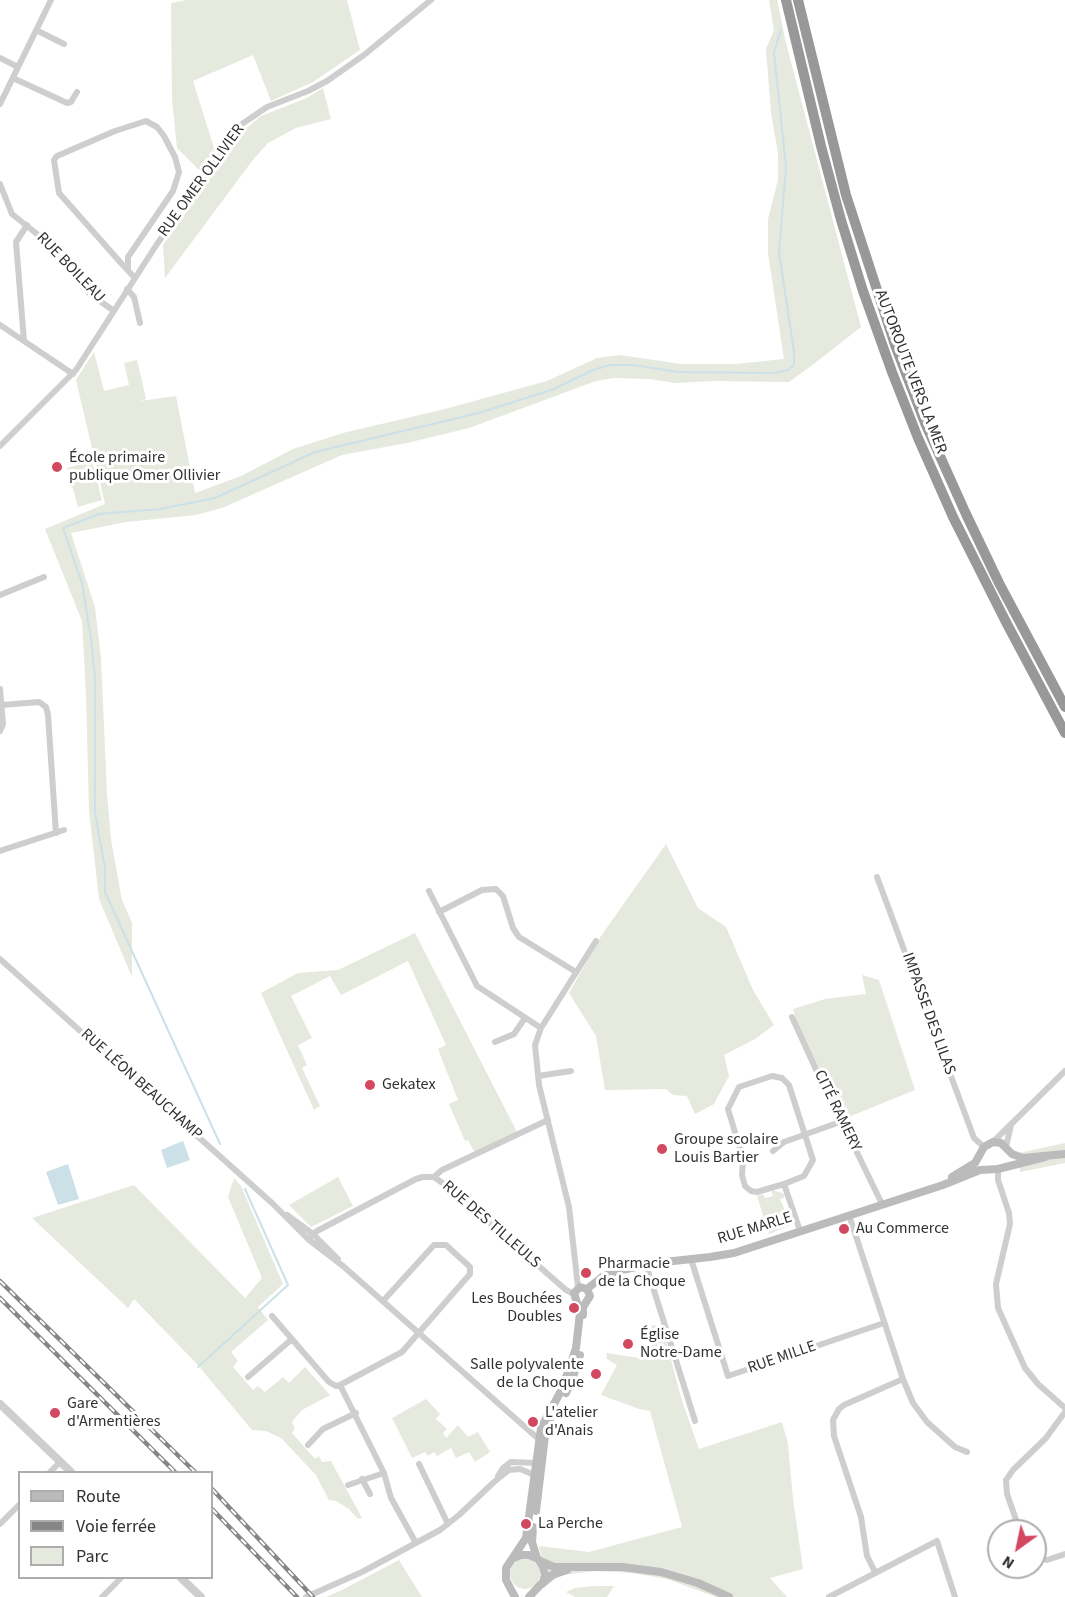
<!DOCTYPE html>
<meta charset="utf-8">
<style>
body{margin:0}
#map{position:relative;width:1065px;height:1597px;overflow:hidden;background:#fff;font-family:"Source Sans 3",sans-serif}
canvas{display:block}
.legend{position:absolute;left:18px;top:1471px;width:195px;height:108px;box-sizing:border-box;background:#fff;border:2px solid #adadad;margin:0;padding:8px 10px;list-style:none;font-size:18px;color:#313131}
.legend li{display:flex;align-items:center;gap:12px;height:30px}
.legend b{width:30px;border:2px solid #adadad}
.north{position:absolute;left:987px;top:1519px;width:60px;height:60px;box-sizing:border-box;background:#fff;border:2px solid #adadad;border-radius:50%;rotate:213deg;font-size:16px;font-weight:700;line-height:24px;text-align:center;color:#313131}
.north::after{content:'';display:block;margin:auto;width:21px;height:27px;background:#d24860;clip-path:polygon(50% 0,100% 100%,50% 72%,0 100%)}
</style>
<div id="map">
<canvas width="1065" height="1597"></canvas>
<ul class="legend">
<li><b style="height:8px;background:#bbb"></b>Route</li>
<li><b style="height:8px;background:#868686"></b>Voie ferrée</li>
<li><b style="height:16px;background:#e5e9de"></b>Parc</li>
</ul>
<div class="north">N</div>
</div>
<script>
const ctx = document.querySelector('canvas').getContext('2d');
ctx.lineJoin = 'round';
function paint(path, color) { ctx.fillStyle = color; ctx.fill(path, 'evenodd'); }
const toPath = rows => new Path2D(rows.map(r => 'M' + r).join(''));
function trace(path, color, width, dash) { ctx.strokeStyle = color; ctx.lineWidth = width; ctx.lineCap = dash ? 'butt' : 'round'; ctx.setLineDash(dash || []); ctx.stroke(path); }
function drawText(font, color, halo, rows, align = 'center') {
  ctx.font = font + ' "Source Sans 3",sans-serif'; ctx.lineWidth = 6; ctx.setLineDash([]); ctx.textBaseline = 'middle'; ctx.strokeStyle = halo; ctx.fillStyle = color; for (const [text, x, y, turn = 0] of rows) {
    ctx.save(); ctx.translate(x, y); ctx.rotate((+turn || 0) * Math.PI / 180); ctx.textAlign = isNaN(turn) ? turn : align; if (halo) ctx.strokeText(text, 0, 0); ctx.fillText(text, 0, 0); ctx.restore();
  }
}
const green = toPath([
 [187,0,347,0,360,50,313,82,271,101,253,55,193,81,215,151,201,172,177,148,172,99,171,3],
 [769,0,777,0,786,43,861,327,815,363,789,382,713,381,676,383,649,379,613,378,596,381,469,428,407,443,342,455,222,508,196,515,126,522,71,533,95,607,101,658,107,794,111,840,122,900,132,923,132,977,99,899,89,811,86,694,82,621,45,529,105,504,76,380,94,352,104,391,129,385,124,363,137,360,146,399,140,401,176,396,195,493,241,476,293,449,343,433,445,409,547,381,597,358,620,355,681,364,736,364,784,359,768,253,768,219,778,180,778,153,771,113,766,49,774,30],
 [323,88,331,119,296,128,268,143,252,161,165,278,163,245,244,130,261,116,307,98],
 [92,461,102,500,78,507,67,468],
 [666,844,698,908,726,927,753,990,774,1025,755,1039,724,1055,729,1076,714,1104,695,1114,687,1096,673,1095,666,1089,605,1090,596,1036,569,993,601,936],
 [415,933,517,1132,475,1153,468,1140,465,1141,449,1104,458,1100,438,1049,446,1045,408,961,341,995,330,976,291,996,312,1038,298,1045,307,1065,302,1068,320,1106,314,1110,261,993,298,973,338,970],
 [862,975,879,980,915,1090,841,1120,798,1026,793,1009,825,999,866,994],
 [1065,1143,1065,1163,1020,1172,1019,1153],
 [338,1177,353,1206,311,1227,289,1205],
 [234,1178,241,1186,283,1284,258,1307,268,1320,231,1352,238,1361,233,1367,253,1390,258,1386,265,1392,283,1377,289,1383,305,1367,330,1395,302,1410,292,1422,295,1429,292,1433,315,1459,319,1456,322,1462,331,1461,362,1518,358,1519,349,1509,336,1501,329,1500,316,1475,281,1438,266,1431,252,1430,196,1363,134,1299,128,1308,32,1218,134,1185,245,1298,262,1278,228,1197],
 [771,1190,783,1193,785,1197,780,1199,791,1225,769,1234,757,1196,763,1194,765,1198,773,1196],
 [652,1325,662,1326,682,1401,699,1449,782,1422,788,1444,793,1499,803,1569,770,1578,787,1597,716,1597,667,1579,632,1573,595,1571,561,1575,547,1585,539,1546,589,1552,682,1527,650,1411,639,1409,601,1395,617,1365,607,1359,606,1353,652,1360,652,1355,648,1354],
 [426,1399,440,1414,436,1419,447,1429,443,1433,446,1438,458,1425,468,1437,478,1432,490,1452,475,1462,469,1452,456,1458,451,1448,437,1456,434,1452,428,1456,425,1452,412,1458,392,1418],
 '510 1574a15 15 0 1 1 30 0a15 15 0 1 1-30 0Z',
 [399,1560,422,1597,326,1597,342,1590],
 [594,1586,614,1586,607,1597,575,1597,566,1592,575,1588]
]);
const water = toPath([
 [183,1141,190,1160,167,1168,161,1150],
 [68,1164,79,1199,58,1205,46,1172]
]);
const stream = toPath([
 [220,1144,105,892,105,868,95,813,95,677,91,639,82,583,63,528,99,514,160,509,215,498,315,452,479,413,554,389,593,370,610,365,633,365,679,372,774,373,788,370,794,365,794,352,779,252,786,167,774,52,781,30],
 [198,1367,288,1285,245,1189]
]);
const minor = toPath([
 [36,30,64,44],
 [0,58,18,67],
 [13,78,67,103,71,102,77,92],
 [0,104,51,0],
 [0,184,12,214,37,234,90,294,114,311],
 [128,270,128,257,173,191,179,172,175,157,164,136,157,127,146,121,115,131,57,156,54,160,59,193,121,263,135,278],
 [127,289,134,297,140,323],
 [0,325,73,374],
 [24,341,16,242,27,225],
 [0,446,76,370,157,244,242,124,267,107,308,91,327,81,364,55,431,0],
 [0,595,44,577],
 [0,689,3,724,0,731],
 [2,705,39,702,46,707,48,715,56,833],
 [0,851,64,830],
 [877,877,974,1138,984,1147],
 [429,891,477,986,541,1028],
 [439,912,482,890,496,889,503,896,513,928,519,937,576,972],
 [0,959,272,1203,308,1239,343,1266,542,1442],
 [792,1017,840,1122,849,1136,882,1204],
 [495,1042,514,1034,525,1018],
 [538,1076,571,1071],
 [993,1142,1065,1071],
 [1006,1147,1011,1125],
 [773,1151,784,1142,840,1122],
 [998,1169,998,1180,1009,1213,1010,1224,996,1284,998,1308,1025,1368,1038,1384,1065,1408],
 [434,1177,442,1170,548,1120],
 [784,1184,757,1192,751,1191,745,1186,742,1175,743,1159,728,1109,739,1087,772,1076,782,1078,789,1085,813,1160,804,1176,784,1184,800,1231],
 [287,1215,313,1234,338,1259],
 [849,1215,903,1379],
 [308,1239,317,1231,416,1179,423,1177,434,1177,451,1189,566,1290,574,1294],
 [691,1259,728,1376,884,1323],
 [646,1265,695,1421],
 [578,1287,569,1207,539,1085,535,1045,541,1028,596,941],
 [383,1301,434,1245,446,1245,470,1267,470,1274,402,1352,340,1385,384,1473,391,1498,416,1543],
 [272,1316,329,1382,336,1386,340,1385],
 [248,1377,292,1339],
 [308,1445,323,1429,356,1413],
 [419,1464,448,1524],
 [50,1472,60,1462],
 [498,1476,503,1468,511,1462,538,1463],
 [362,1479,370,1494],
 [348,1485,384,1473],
 [0,1524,20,1504],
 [1020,1531,1007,1494,1006,1480,1013,1470,1046,1438,1065,1412],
 [1035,1556,1047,1560,1065,1554],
 [875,1572,867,1556,861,1517,834,1436,833,1420,839,1409,844,1405,903,1379,913,1403,927,1422,955,1447,967,1452],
 [102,1597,121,1578],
 [306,1597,362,1572,440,1530,459,1515,494,1482,509,1470,520,1469,537,1476],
 [829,1597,937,1541,955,1597]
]);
const tertiary = toPath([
 [0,1404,71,1472],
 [181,1578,201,1597]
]);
const secondary = toPath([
 [952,1177,975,1163,984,1147,993,1142,1001,1143,1012,1154,1023,1158,1065,1154],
 [587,1289,602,1277,617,1271,655,1263,710,1257,734,1253,943,1185,980,1170,998,1169,1045,1157],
 [583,1315,583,1307,590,1296,587,1289],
 [566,1393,572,1380,580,1355],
 [536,1511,545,1436,550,1420],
 [533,1527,532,1542,537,1558],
 [514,1558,521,1555,529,1555,538,1559,543,1567,545,1575,543,1582,529,1597],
 [540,1561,554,1567,622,1567,661,1572,698,1583,729,1597],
 [542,1584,552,1575,567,1570],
 [515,1597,506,1580,506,1568,526,1538,541,1428,562,1389,576,1348,580,1313,574,1293,580,1287,587,1289]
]);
const motorway = toPath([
 [786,0,821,146,841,220,863,291,892,372,918,438,953,517,1007,624,1065,733],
 [798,0,846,195,895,345,925,423,966,514,999,583,1065,707]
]);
const rail = toPath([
 [0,1281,195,1472],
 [0,1298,175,1472],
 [212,1489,313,1597],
 [212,1509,297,1597]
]);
const markers = [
 [57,467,6,"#d24860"],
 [370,1085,6,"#d24860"],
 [662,1149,6,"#d24860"],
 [844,1229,6,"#d24860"],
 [586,1273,6,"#d24860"],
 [574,1308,6,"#d24860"],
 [628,1344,6,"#d24860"],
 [596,1374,6,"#d24860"],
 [55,1413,6,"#d24860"],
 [533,1422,6,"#d24860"],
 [526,1524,6,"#d24860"]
];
const streetNames = [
 ["RUE OMER OLLIVIER",202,181,-54],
 ["RUE BOILEAU",70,268,46],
 ["AUTOROUTE VERS LA MER",910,372,69],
 ["IMPASSE DES LILAS",928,1014,70],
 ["RUE LÉON BEAUCHAMP",141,1085,42],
 ["CITÉ RAMERY",837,1111,64],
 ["RUE DES TILLEULS",491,1225,41],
 ["RUE MARLE",755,1229,-17],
 ["RUE MILLE",782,1358,-19]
];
const poiNames = [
 ["École primaire",69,458],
 ["publique Omer Ollivier",69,476],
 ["Gekatex",382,1085],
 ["Groupe scolaire",674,1140],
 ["Louis Bartier",674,1158],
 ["Au Commerce",856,1229],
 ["Pharmacie",598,1264],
 ["de la Choque",598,1282],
 ["Les Bouchées",562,1299,"right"],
 ["Doubles",562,1317,"right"],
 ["Église",640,1335],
 ["Notre-Dame",640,1353],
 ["Salle polyvalente",584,1365,"right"],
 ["de la Choque",584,1383,"right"],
 ["Gare",67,1404],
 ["d'Armentières",67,1422],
 ["L'atelier",545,1413],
 ["d'Anais",545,1431],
 ["La Perche",538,1524]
];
paint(green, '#e5e9de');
paint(water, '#cce0e7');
trace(stream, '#cce0e7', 2);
trace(minor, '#cecece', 6);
trace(tertiary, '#cecece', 8);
trace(secondary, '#bbb', 8);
trace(motorway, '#989898', 10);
trace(rail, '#868686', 4.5);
trace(rail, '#fff', 2, [7]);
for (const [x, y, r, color] of markers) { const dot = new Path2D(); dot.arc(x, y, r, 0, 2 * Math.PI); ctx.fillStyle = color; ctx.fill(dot); trace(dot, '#fff', 2); }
drawText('16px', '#313131', '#fff', streetNames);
drawText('16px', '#313131', '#fff', poiNames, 'left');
</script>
